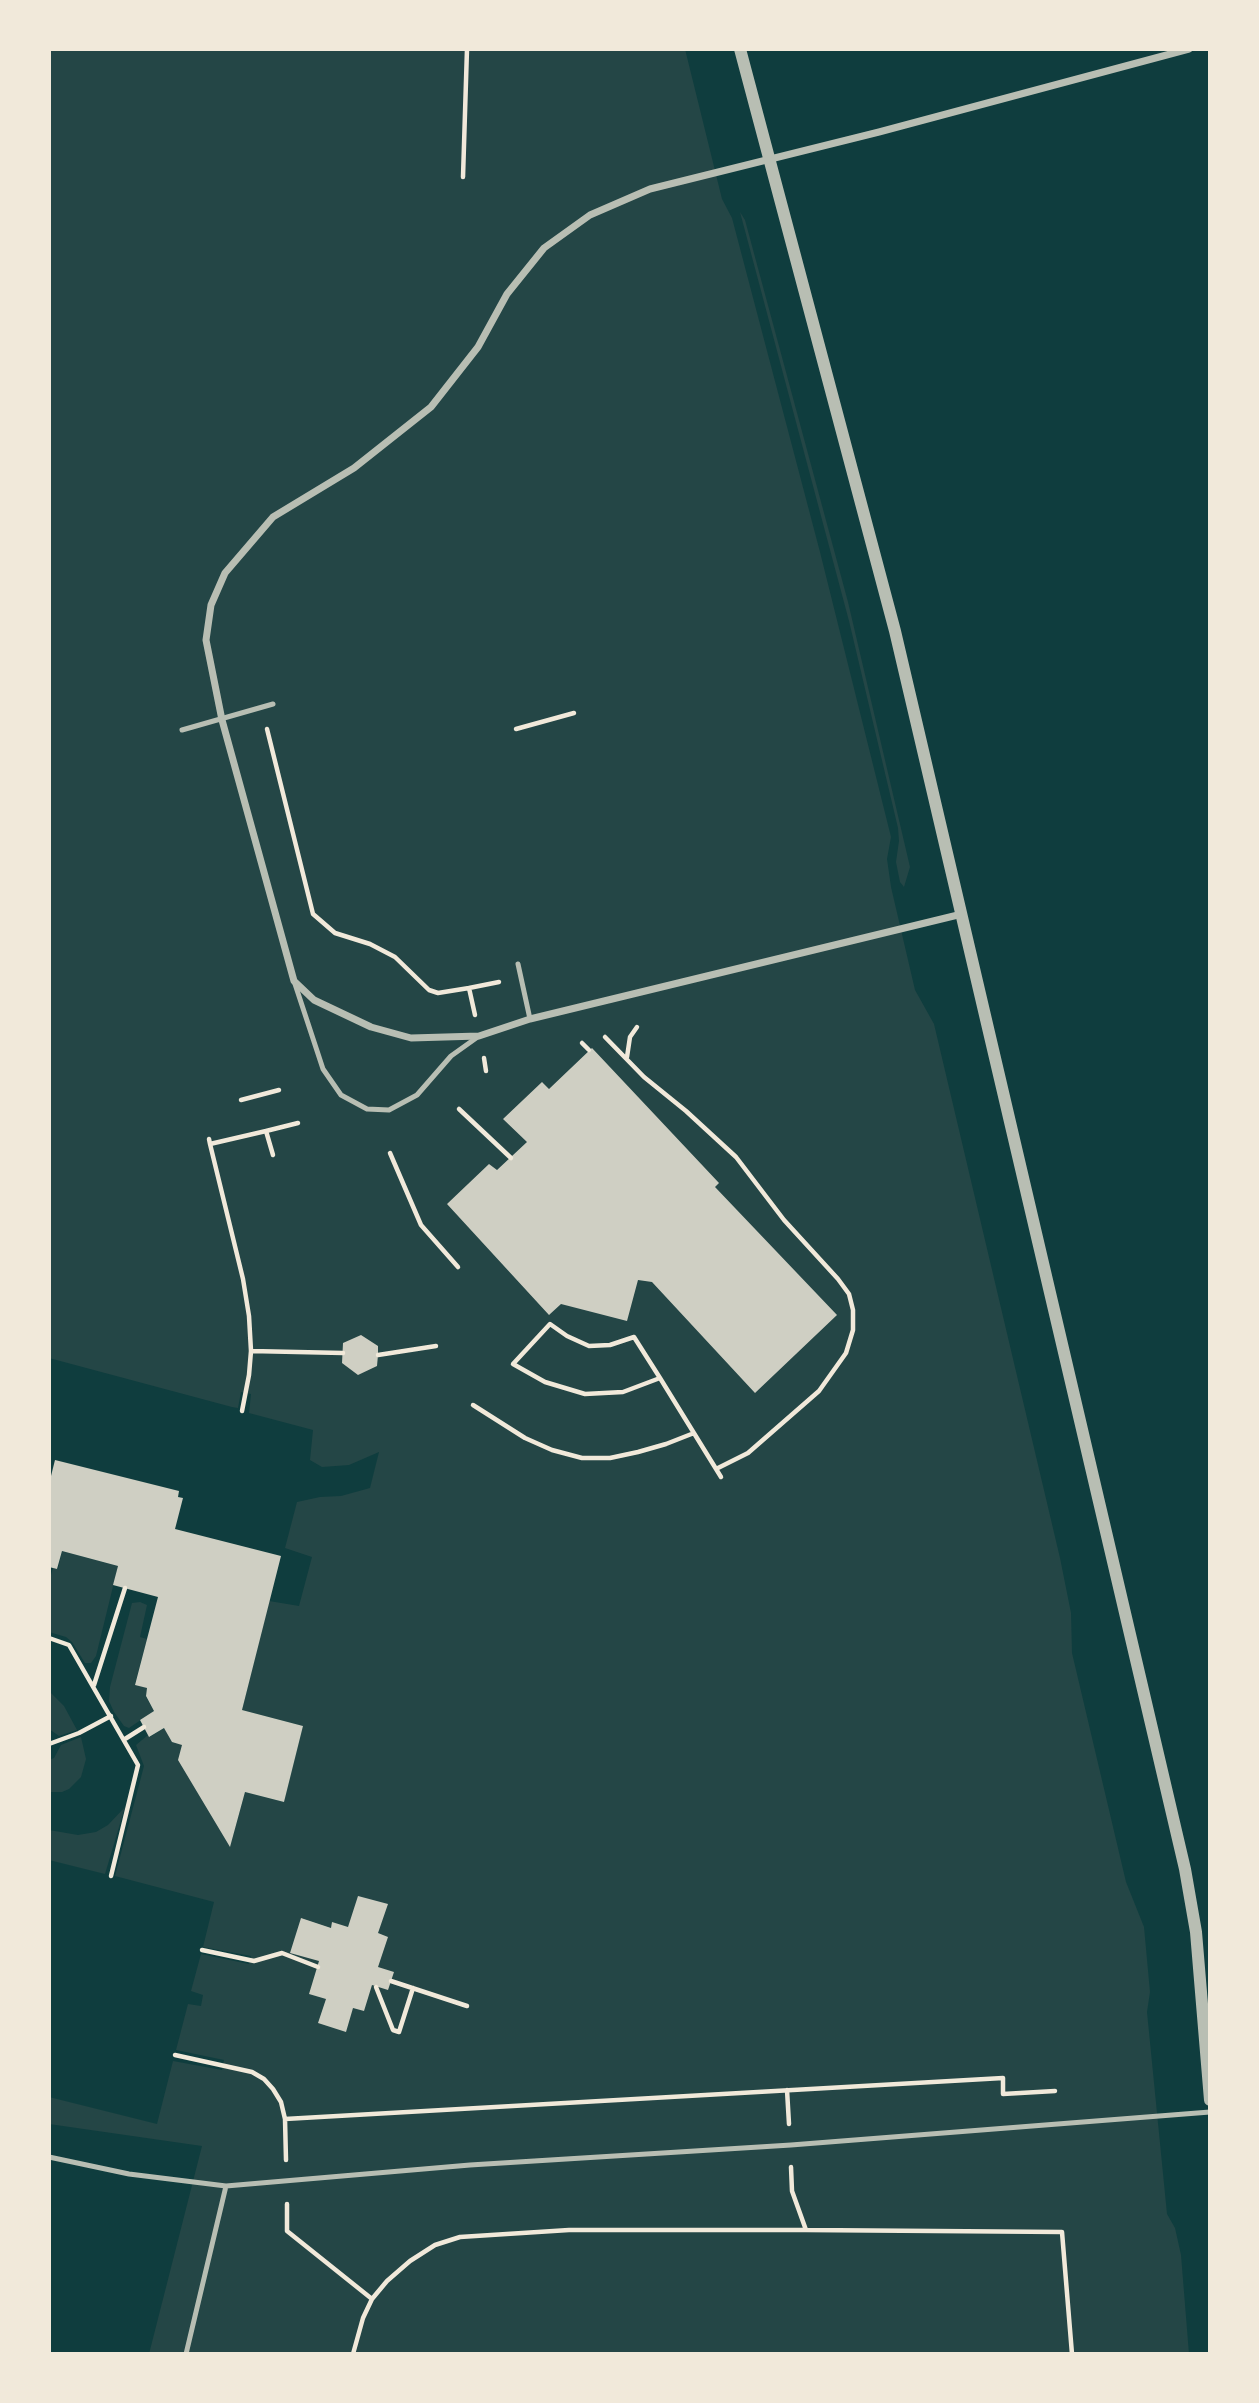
<!DOCTYPE html>
<style>
body{margin:0}
#map{position:relative;width:1259px;height:2403px;overflow:hidden;background:#0f3d3e;font-family:"Source Sans 3",sans-serif}
canvas{display:block}
.frame{position:absolute;inset:0;border:51px solid #f1e9da;pointer-events:none}
</style>
<div id="map">
<canvas width="1259" height="2403"></canvas>
<div class="frame"></div>
</div>
<script>
const ctx = document.querySelector('canvas').getContext('2d');
ctx.lineJoin = 'round';
function paint(path, color) { ctx.fillStyle = color; ctx.fill(path, 'evenodd'); }
const toPath = rows => new Path2D(rows.map(r => 'M' + r).join(''));
function trace(path, color, width, dash) { ctx.strokeStyle = color; ctx.lineWidth = width; ctx.lineCap = dash ? 'butt' : 'round'; ctx.setLineDash(dash || []); ctx.stroke(path); }
const green = toPath([
 [49,49,685,49,722,199,732,218,820,552,891,837,887,859,891,887,915,990,934,1024,1060,1558,1071,1613,1072,1653,1126,1882,1144,1927,1150,1992,1147,2012,1167,2214,1175,2228,1181,2255,1189,2354,149,2354,202,2146,49,2124,49,2097,157,2124,173,2061,222,2070,224,2060,176,2050,188,2004,201,2006,203,1995,191,1991,201,1954,249,1964,251,1956,203,1947,214,1902,115,1876,144,1766,136,1745,148,1735,150,1737,164,1728,182,1745,230,1846,245,1792,284,1802,303,1726,242,1710,269,1601,299,1606,312,1557,285,1548,297,1502,320,1497,341,1496,370,1488,379,1452,349,1465,322,1467,310,1460,313,1430,249,1413,251,1394,241,1392,238,1408,232,1407,49,1358],
 [740,212,745,220,848,602,910,867,904,887,900,882,896,862,899,841,898,828,849,621],
 [62,1551,118,1566,96,1656,91,1663,85,1663,72,1642,66,1637,49,1632,49,1582,53,1568,58,1569],
 [140,1602,147,1605,140,1637,147,1639,135,1684,147,1688,146,1697,154,1711,129,1728,124,1726,114,1712,109,1701,110,1687,132,1603],
 [49,1691,64,1706,77,1730,59,1736,49,1729],
 [81,1737,86,1759,81,1777,69,1789,62,1792,49,1792,49,1760,54,1758,61,1745],
 [125,1807,105,1874,49,1860,49,1830,78,1835,96,1832,108,1825]
]);
const building = toPath([
 [592,1048,719,1183,715,1187,837,1315,755,1393,652,1282,638,1280,627,1321,561,1304,549,1315,447,1204,489,1164,497,1170,527,1142,503,1119,542,1082,549,1089],
 [361,1335,378,1346,378,1355,377,1366,358,1375,342,1363,343,1343],
 [55,1460,179,1491,178,1497,183,1498,175,1529,281,1556,242,1710,303,1726,284,1802,245,1792,230,1847,178,1760,182,1745,172,1742,164,1728,149,1737,140,1720,154,1711,146,1696,147,1688,135,1685,158,1597,113,1585,118,1566,62,1551,57,1569,49,1567,49,1475,51,1476],
 [358,1896,388,1904,378,1933,388,1937,378,1967,394,1972,388,1990,372,1985,364,2011,353,2008,346,2032,318,2023,326,1999,309,1994,319,1961,290,1953,301,1918,331,1928,332,1922,348,1927]
]);
const path = toPath([
 [463,177,467,49],
 [267,729,313,914,335,933,370,944,395,957,429,990,438,993,469,988],
 [516,729,574,713],
 [475,1015,469,988,499,982],
 [605,1037,644,1077,686,1111,736,1157,784,1220,838,1279,849,1294,853,1310,853,1330,846,1353,819,1391,748,1453,716,1469],
 [582,1043,589,1050],
 [627,1057,630,1037,637,1027],
 [484,1058,486,1071],
 [241,1100,279,1090],
 [459,1109,511,1158],
 [209,1139,210,1144,266,1131],
 [210,1144,243,1279,249,1316,251,1351,343,1353],
 [390,1153,421,1225,458,1267],
 [273,1155,266,1131,298,1123],
 [378,1355,436,1346],
 [660,1378,623,1392,585,1394,545,1382,513,1364,550,1324,567,1336,589,1346,610,1345,634,1337,660,1378,721,1477],
 [473,1405,525,1438,552,1450,582,1458,610,1458,638,1452,666,1444,694,1433],
 [242,1411,249,1375,251,1351],
 [49,1638,69,1645,138,1765,111,1876],
 [94,1685,125,1588],
 [125,1739,144,1727],
 [49,1744,79,1733,111,1716],
 [202,1950,254,1961,282,1953,318,1967],
 [391,1981,467,2006],
 [376,1987,393,2030,399,2032,413,1988],
 [175,2055,252,2072,264,2079,273,2089,281,2102,285,2119,1003,2078,1003,2094,1055,2091],
 [787,2090,789,2124],
 [285,2119,286,2160],
 [287,2204,287,2231,372,2299,387,2281,410,2261,435,2245,460,2237,569,2230,806,2230,792,2191,791,2167],
 [806,2230,1062,2232,1072,2354],
 [353,2354,363,2318,372,2299]
]);
const service = toPath([
 [182,730,273,704],
 [518,964,530,1019],
 [295,984,323,1069,341,1095,367,1109,389,1110,417,1095,451,1056,479,1036],
 [49,2157,129,2174,226,2186,470,2165,791,2145,1210,2112],
 [186,2354,226,2186]
]);
const minor = toPath([
 [962,914,530,1019,479,1036,411,1038,371,1027,314,1000,294,981,222,720,206,640,211,605,225,573,273,517,354,468,431,407,478,347,507,294,544,248,590,215,650,189,879,132,1189,49]
]);
const tertiary = toPath([
 [740,49,895,631,1185,1869,1196,1932,1210,2100]
]);
paint(green, '#244646');
paint(building, '#cfcfc3');
trace(path, '#f1e9da', 4.5);
trace(service, '#b8beb3', 5);
trace(minor, '#b8beb3', 7);
trace(tertiary, '#b8beb3', 12);
</script>
